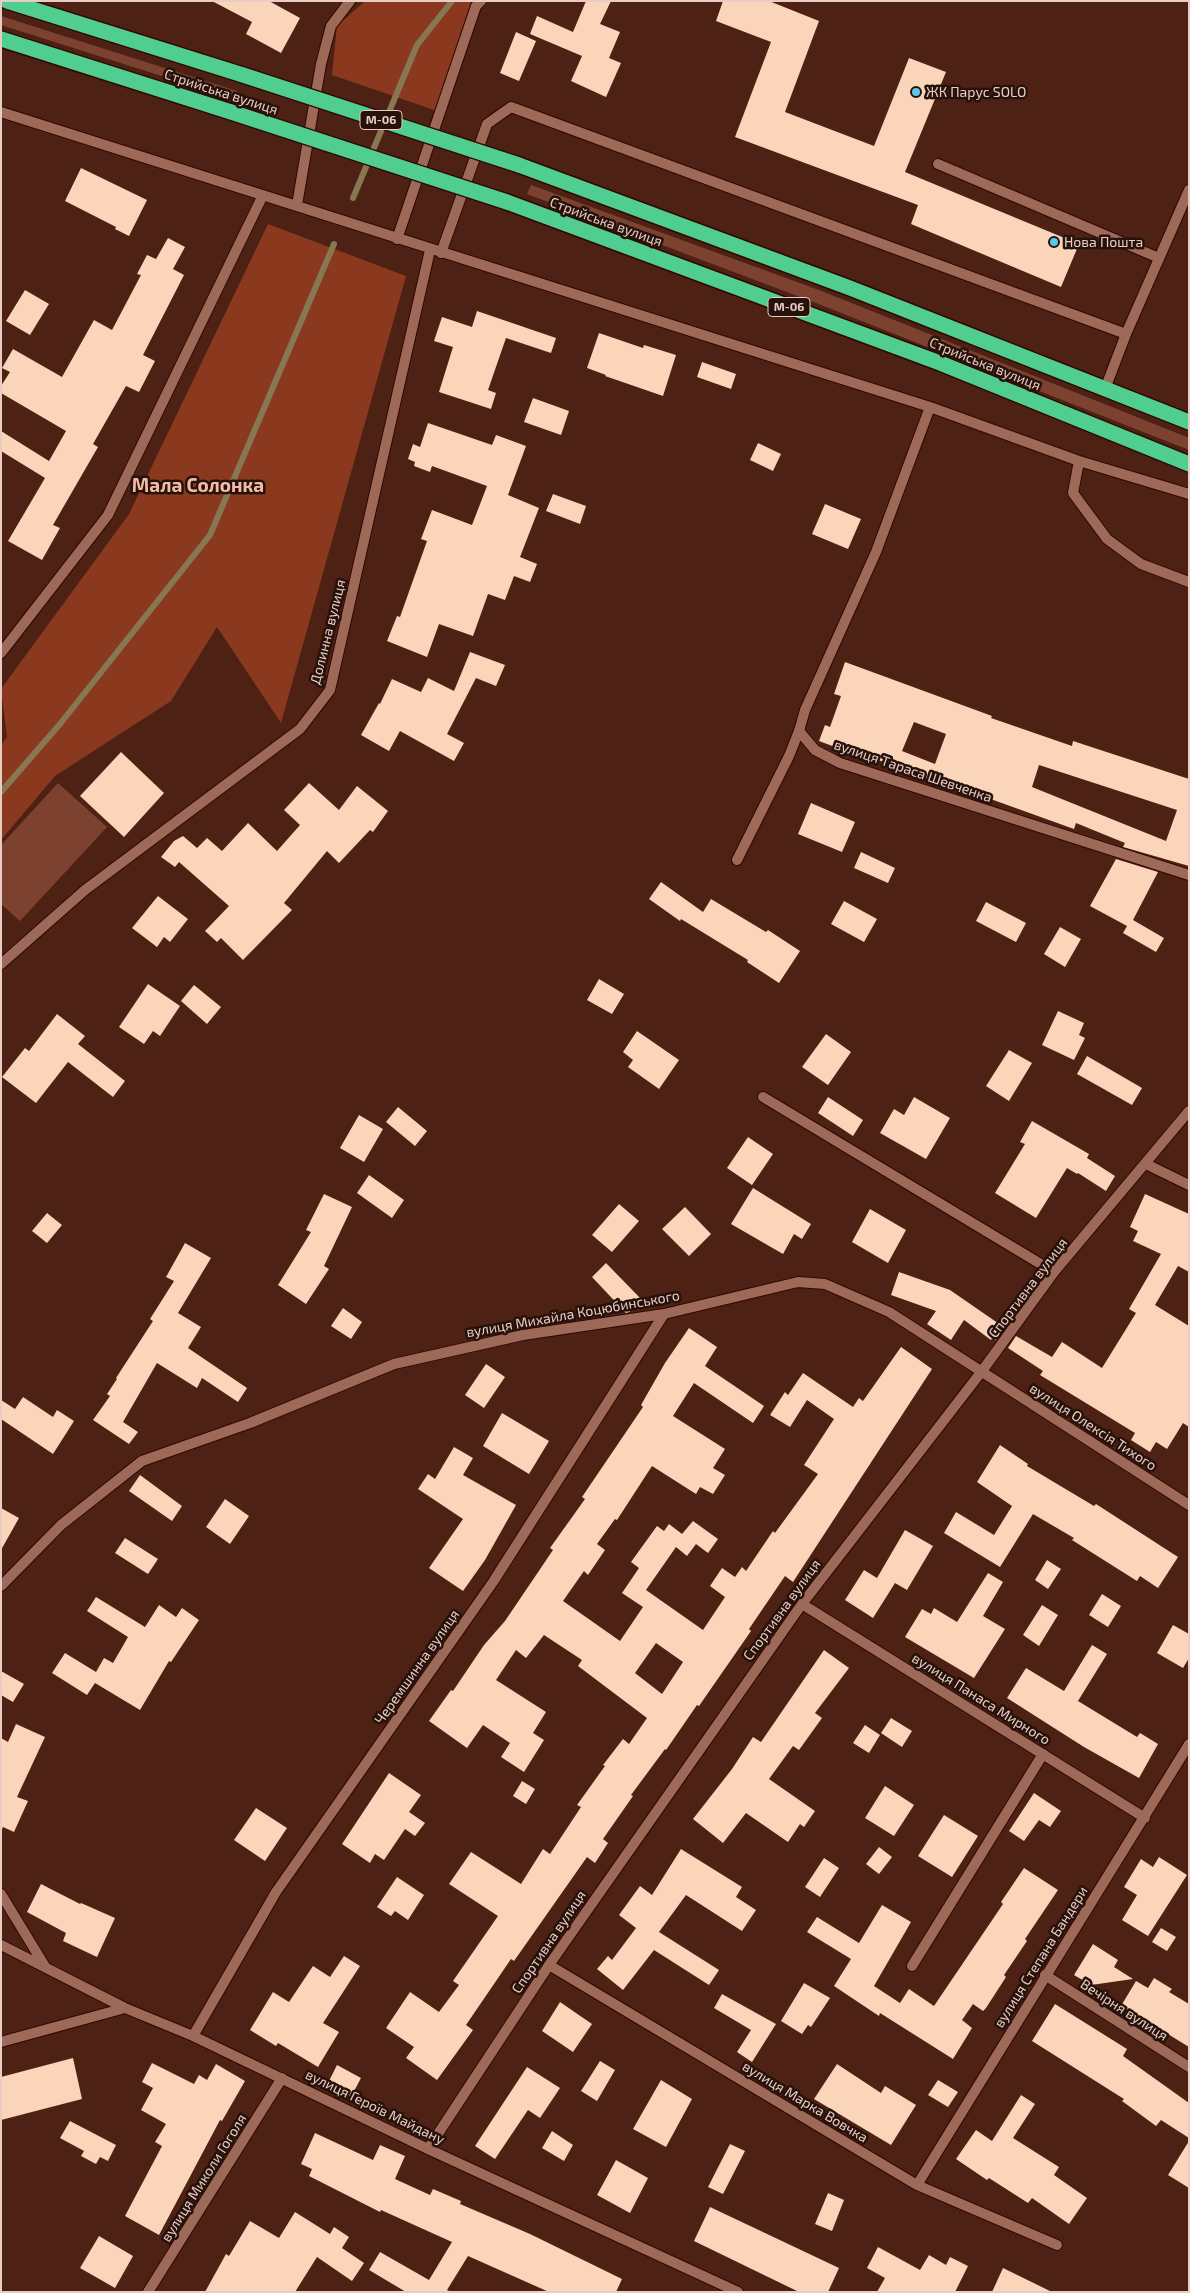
<!DOCTYPE html>
<meta charset="utf-8">
<style>
body{margin:0}
#map{position:relative;width:1190px;height:2293px;overflow:hidden;background:#4d2113;font-family:"Exo 2",sans-serif}
canvas{display:block}
.frame{position:absolute;inset:0;border:2px solid #e9ccc3;pointer-events:none}
</style>
<div id="map">
<canvas width="1190" height="2293"></canvas>
<div class="frame"></div>
</div>
<script>
const ctx = document.querySelector('canvas').getContext('2d');
ctx.lineJoin = 'round';
function paint(path, color) { ctx.fillStyle = color; ctx.fill(path, 'evenodd'); }
const toPath = rows => new Path2D(rows.map(r => 'M' + r).join(''));
function trace(path, color, width, dash) { ctx.strokeStyle = color; ctx.lineWidth = width; ctx.lineCap = dash ? 'butt' : 'round'; ctx.setLineDash(dash || []); ctx.stroke(path); }
function drawText(font, color, halo, rows, align = 'center') {
  ctx.font = font + ' "Exo 2",sans-serif'; ctx.lineWidth = 5; ctx.setLineDash([]); ctx.textBaseline = 'middle'; ctx.strokeStyle = halo; ctx.fillStyle = color; for (const [text, x, y, turn = 0] of rows) {
    ctx.save(); ctx.translate(x, y); ctx.rotate((+turn || 0) * Math.PI / 180); ctx.textAlign = isNaN(turn) ? turn : align; if (halo) ctx.strokeText(text, 0, 0); ctx.fillText(text, 0, 0); ctx.restore();
  }
}
const green = toPath([
 [1,16,237,91,234,99,1,25],
 [531,185,819,290,1097,401,1189,438,1189,450,816,303,527,194],
 [58,783,107,827,20,921,1,904,1,845]
]);
const forest = toPath([
 [365,1,484,1,440,112,332,75,337,26],
 [268,224,406,276,281,723,217,627,171,701,55,776,1,840,1,745,7,737,1,689,129,514]
]);
const stream = toPath([
 [353,198,417,45,452,1],
 [1,792,60,724,210,535,334,244]
]);
const building = toPath([
 [212,1,269,1,300,18,281,53,246,34,252,22],
 [586,1,611,1,600,24,620,32,609,58,621,63,606,97,571,81,582,56,530,34,537,16,573,32],
 [723,1,769,1,819,21,785,112,874,146,909,58,946,72,905,172,1079,244,1061,287,911,224,918,205,735,137,771,42,716,21],
 [516,32,536,41,519,81,500,73],
 [81,168,147,200,129,236,115,229,116,227,65,201],
 [168,238,185,247,173,269,184,275,143,355,155,361,139,392,126,386,93,444,98,447,53,525,60,528,42,560,8,541,45,478,1,451,1,431,49,461,66,431,1,393,1,386,10,372,2,368,13,349,62,377,94,320,112,330,141,275,137,274,147,255,156,259],
 [25,290,49,304,30,335,6,321],
 [477,311,556,338,551,353,506,338,488,390,496,393,491,409,439,392,453,347,434,341,442,317,472,327],
 [599,333,643,348,644,345,676,355,663,396,605,376,606,375,587,368],
 [702,362,736,374,731,389,697,377],
 [533,398,569,411,561,435,524,422],
 [428,423,492,445,496,435,526,446,508,495,539,508,520,557,537,564,530,582,514,576,505,600,488,594,473,636,439,624,427,657,387,641,397,616,400,617,427,541,421,539,432,510,472,525,487,486,432,466,430,472,414,466,415,462,408,459,413,444,420,447],
 [758,443,781,454,773,471,750,460],
 [553,494,586,506,580,524,546,511],
 [825,504,861,519,848,549,812,534],
 [470,652,505,665,496,686,476,678,447,734,464,743,454,761,400,731,389,751,361,735,379,703,380,704,392,679,421,692,428,678,454,691],
 [845,662,992,716,991,718,1072,746,1073,741,1189,779,1189,866,1123,847,1125,843,1076,823,1074,829,960,788,959,791,855,751,854,754,819,741,825,725,830,727,841,696,834,694],
 [914,722,946,734,935,764,902,751],
 [1039,765,1177,810,1166,841,1032,787],
 [121,752,164,793,124,837,80,796],
 [309,783,339,810,357,786,388,811,373,832,370,830,339,863,327,851,284,903,292,910,243,960,221,938,217,942,205,931,229,906,179,862,175,867,161,857,174,841,183,836,197,848,207,838,222,851,248,823,277,851,300,825,284,810],
 [811,803,855,822,842,852,798,834],
 [861,852,895,868,888,883,854,868],
 [1116,859,1158,872,1133,920,1164,938,1156,952,1123,933,1127,926,1090,906],
 [661,882,703,912,711,899,766,932,768,930,800,951,779,983,747,962,748,960,681,919,680,921,649,899],
 [158,896,188,919,170,942,164,937,157,947,132,928],
 [844,901,877,919,864,942,831,924],
 [986,902,1026,923,1016,942,976,921],
 [1060,927,1081,939,1065,967,1044,954],
 [599,979,624,994,612,1014,587,1000],
 [148,984,180,1006,160,1036,153,1031,144,1044,119,1027],
 [194,985,221,1007,207,1024,181,1001],
 [1058,1011,1084,1023,1079,1035,1085,1038,1074,1060,1042,1045],
 [57,1014,85,1036,78,1044,125,1081,113,1097,68,1062,36,1103,2,1077,25,1048,29,1051],
 [637,1031,679,1060,659,1089,628,1067,633,1060,623,1052],
 [826,1034,851,1052,828,1085,802,1067],
 [1009,1050,1032,1063,1009,1101,986,1086],
 [1087,1056,1142,1088,1132,1105,1077,1074],
 [828,1097,863,1120,853,1136,818,1113],
 [914,1097,950,1118,926,1159,880,1133,894,1109,904,1115],
 [398,1107,427,1131,415,1146,386,1122],
 [359,1115,383,1129,364,1162,340,1148],
 [1032,1121,1089,1154,1087,1158,1115,1176,1106,1191,1078,1173,1077,1174,1067,1168,1036,1218,995,1193,1025,1144,1020,1142],
 [748,1137,773,1154,752,1185,727,1168],
 [369,1175,404,1200,392,1218,357,1193],
 [753,1188,811,1224,802,1239,794,1234,783,1254,731,1224],
 [324,1194,352,1207,324,1266,329,1269,306,1304,278,1285,311,1232,306,1230],
 [1145,1194,1189,1214,1189,1272,1178,1266,1155,1305,1189,1326,1189,1427,1183,1423,1167,1449,1156,1442,1150,1452,1131,1440,1135,1433,1040,1375,1043,1371,1008,1348,1016,1336,1052,1357,1062,1342,1102,1368,1136,1313,1129,1309,1161,1254,1133,1241,1138,1231,1130,1227],
 [619,1204,639,1221,612,1252,592,1235],
 [685,1207,711,1234,689,1256,662,1229],
 [870,1209,906,1230,888,1263,852,1242],
 [47,1213,62,1225,47,1243,32,1231],
 [185,1243,211,1258,178,1313,201,1327,188,1348,247,1388,238,1402,202,1378,197,1388,157,1363,123,1422,138,1432,129,1444,93,1420,110,1396,107,1394,117,1379,116,1378,153,1321,150,1319,174,1281,166,1277],
 [606,1263,642,1300,629,1312,626,1313,592,1277],
 [899,1272,950,1290,1005,1328,996,1340,992,1338,991,1340,964,1320,951,1340,927,1324,936,1311,891,1295],
 [343,1308,362,1322,351,1339,331,1326],
 [689,1328,717,1347,705,1366,764,1406,753,1423,694,1383,673,1416,725,1449,713,1468,725,1475,713,1494,700,1487,696,1494,652,1466,617,1520,615,1519,597,1544,605,1550,588,1575,584,1571,563,1601,620,1641,643,1607,622,1593,639,1568,631,1562,657,1526,664,1531,669,1524,682,1534,693,1521,718,1539,708,1553,696,1544,687,1556,676,1547,646,1590,703,1630,725,1597,710,1586,722,1568,735,1577,742,1567,746,1571,773,1531,775,1533,818,1474,804,1465,834,1419,807,1400,790,1427,770,1415,785,1392,788,1395,803,1373,853,1407,859,1398,863,1401,901,1347,932,1369,793,1582,785,1576,749,1629,751,1631,699,1706,697,1705,666,1750,665,1749,631,1795,633,1796,603,1839,608,1843,595,1863,587,1857,514,1961,511,1959,466,2025,473,2030,437,2080,406,2058,414,2047,386,2028,410,1992,439,2012,459,1985,453,1981,498,1916,449,1884,471,1852,521,1884,543,1849,550,1854,581,1807,577,1805,605,1766,603,1765,623,1739,629,1744,647,1718,578,1666,582,1660,544,1635,526,1658,516,1650,496,1680,546,1712,533,1733,544,1740,524,1772,501,1757,510,1743,483,1725,467,1748,429,1721,451,1690,453,1691,484,1645,505,1621,553,1550,550,1548,585,1499,582,1497,643,1407,641,1405,665,1363],
 [656,1643,683,1662,662,1694,635,1673],
 [486,1364,505,1377,484,1408,465,1395],
 [23,1397,53,1417,57,1410,74,1421,53,1454,1,1419,1,1400,15,1409],
 [502,1413,549,1441,529,1474,483,1446],
 [1000,1445,1028,1464,1027,1466,1094,1506,1096,1504,1178,1557,1158,1588,1140,1576,1137,1581,1072,1540,1074,1538,1033,1514,1000,1567,944,1533,956,1512,994,1535,1012,1506,977,1482],
 [454,1447,473,1458,463,1475,516,1505,485,1560,463,1591,429,1568,463,1519,418,1489,428,1474,435,1479],
 [140,1475,182,1506,172,1521,129,1491],
 [225,1499,249,1516,230,1544,206,1527],
 [1,1508,19,1518,1,1550],
 [905,1530,933,1546,907,1590,895,1583,873,1618,845,1600,864,1570,877,1578],
 [125,1538,158,1559,148,1574,115,1553],
 [1047,1560,1061,1569,1048,1589,1035,1580],
 [988,1573,1003,1582,983,1616,1005,1629,974,1678,905,1637,922,1609,931,1614,934,1608,957,1622],
 [1102,1594,1121,1606,1108,1627,1089,1615],
 [96,1597,145,1627,159,1605,176,1617,182,1608,199,1620,171,1662,169,1661,140,1710,95,1683,87,1695,52,1673,65,1653,96,1672,104,1658,113,1663,128,1637,87,1611],
 [1042,1605,1058,1615,1039,1646,1023,1635],
 [1173,1625,1189,1634,1189,1658,1183,1668,1157,1653],
 [1092,1645,1107,1654,1078,1701,1137,1737,1140,1733,1158,1744,1139,1778,1084,1747,1007,1698,1026,1668,1064,1691],
 [824,1650,849,1668,815,1713,822,1718,799,1750,793,1746,769,1779,815,1811,804,1827,800,1824,788,1842,746,1813,723,1843,693,1819,732,1769,753,1737,761,1742],
 [1,1671,24,1684,13,1702,1,1695],
 [891,1718,912,1731,902,1747,881,1733],
 [16,1724,45,1737,17,1797,28,1801,14,1832,3,1827,1,1831,1,1738,8,1742],
 [865,1725,880,1735,869,1753,853,1743],
 [389,1773,421,1795,409,1812,425,1823,415,1836,405,1829,384,1860,375,1854,370,1863,342,1844],
 [522,1781,535,1789,526,1804,513,1796],
 [885,1786,914,1805,894,1836,865,1818],
 [1034,1793,1061,1811,1050,1827,1039,1820,1024,1841,1009,1831],
 [256,1808,287,1828,265,1861,234,1840],
 [944,1815,978,1836,952,1877,918,1856],
 [879,1847,892,1857,879,1874,866,1864],
 [681,1849,742,1887,736,1897,756,1910,742,1931,686,1895,659,1932,719,1970,709,1985,654,1950,623,1990,597,1969,608,1956,612,1960,636,1928,619,1915,640,1886,652,1895],
 [1159,1857,1187,1875,1148,1936,1122,1920,1137,1895,1124,1887,1141,1859,1153,1867],
 [824,1858,839,1868,820,1897,805,1887],
 [1024,1868,1058,1890,1025,1939,1027,1941,1004,1975,1006,1977,986,2008,983,2011,973,2004,962,2020,972,2028,953,2059,880,2013,879,2016,834,1986,851,1959,807,1932,817,1917,859,1943,882,1905,911,1922,874,1986,900,2003,909,1989,934,2006,1003,1904,1001,1902],
 [397,1877,424,1895,408,1920,395,1911,391,1916,377,1907],
 [41,1884,80,1904,81,1903,115,1918,97,1957,63,1941,66,1933,27,1912],
 [1161,1928,1176,1937,1167,1951,1152,1942],
 [1093,1944,1118,1960,1114,1967,1133,1979,1091,1985,1074,1975],
 [344,1956,360,1966,323,2023,339,2032,318,2067,278,2043,276,2046,250,2030,273,1992,289,2002,313,1966,330,1977],
 [1154,1978,1172,1989,1169,1992,1189,2004,1189,2047,1150,2023,1146,2031,1129,2020,1133,2013,1121,2006,1136,1981,1148,1988],
 [804,1983,830,1998,811,2027,808,2025,802,2034,781,2021],
 [722,1994,776,2024,752,2062,737,2052,751,2030,714,2008],
 [560,2002,592,2024,573,2052,542,2031],
 [1055,2004,1127,2049,1123,2056,1189,2103,1189,2138,1161,2120,1156,2126,1122,2101,1124,2099,1032,2041],
 [73,2058,82,2099,1,2120,1,2077],
 [600,2061,615,2070,597,2101,581,2091],
 [152,2063,194,2084,199,2075,207,2080,216,2064,245,2081,222,2121,220,2120,159,2235,125,2216,162,2146,155,2142,166,2124,141,2110,153,2088,142,2082],
 [837,2064,881,2093,885,2086,916,2105,891,2145,814,2099],
 [337,2065,361,2078,351,2097,327,2085],
 [527,2067,560,2088,540,2118,528,2110,495,2159,475,2146],
 [661,2080,692,2099,666,2147,633,2129],
 [938,2080,958,2092,948,2107,928,2095],
 [1021,2095,1035,2104,1013,2138,1059,2167,1054,2175,1087,2198,1069,2224,1032,2198,1028,2203,989,2178,987,2180,956,2159,976,2130,992,2141],
 [70,2121,116,2145,108,2161,100,2157,96,2164,81,2156,84,2151,60,2138],
 [552,2131,573,2145,564,2161,542,2148],
 [315,2133,373,2160,380,2145,405,2156,395,2179,430,2195,433,2189,461,2201,460,2204,530,2234,622,2279,616,2292,549,2292,468,2256,447,2290,451,2292,406,2292,369,2270,380,2252,429,2280,452,2242,381,2210,380,2212,309,2176,312,2169,301,2164],
 [1189,2141,1189,2188,1168,2175],
 [730,2144,745,2151,723,2194,708,2187],
 [616,2160,648,2178,630,2213,597,2195],
 [828,2193,844,2200,832,2231,815,2224],
 [710,2207,839,2268,828,2292,799,2292,694,2241],
 [295,2212,330,2234,334,2227,349,2237,342,2248,364,2263,352,2281,317,2257,295,2292,205,2292,226,2254,229,2256,250,2221,279,2238],
 [99,2236,133,2256,115,2288,80,2268],
 [878,2247,920,2270,929,2255,946,2265,950,2257,968,2266,955,2292,877,2292,885,2278,867,2268],
 [1003,2268,1052,2292,992,2292]
]);
const lane = toPath([
 [938,164,1159,258],
 [397,239,476,6,481,1],
 [441,253,487,124,511,107,1126,334],
 [737,860,789,756,799,731],
 [763,1097,1054,1272],
 [912,1966,1043,1754]
]);
const street = toPath([
 [1,112,930,407,1079,461,1189,494],
 [297,205,321,64,331,26,350,1],
 [1105,389,1126,334,1189,190],
 [930,407,876,552,805,710,799,731,815,750,840,763,1189,875],
 [1079,461,1073,493,1107,539,1141,564,1189,582],
 [1,653,108,515,263,195],
 [1,964,85,890,300,729,330,690,430,250],
 [1146,1164,1189,1185],
 [1,1586,61,1525,142,1461,250,1423,394,1364,523,1335,664,1314,798,1282,825,1284,889,1312,1189,1505],
 [802,1604,1145,1818],
 [1,1894,46,1968],
 [1,1945,125,2008,193,2036,428,2149,738,2292],
 [549,1965,917,2185,1057,2245],
 [1045,1975,1189,2067],
 [193,2036,276,1892,493,1582,664,1314],
 [1,2042,125,2008],
 [428,2149,549,1965,802,1604,982,1371,1054,1272,1189,1111],
 [917,2185,1189,1744],
 [148,2292,282,2078]
]);
const highway = toPath([
 [7,1,243,75],
 [1,39,231,112],
 [519,165,850,288,1189,422],
 [507,202,940,363,1189,464]
]);
const highwayBridge = toPath([
 [243,75,519,165],
 [231,112,507,202]
]);
const markers = [
 [916,92,5,"#5ac8e6"],
 [1054,242,5,"#5ac8e6"]
];
const shields = [
 [381,120,42],
 [789,307,42]
];
const shieldNames = [
 ["М-06",381,120],
 ["М-06",789,307]
];
const streetNames = [
 ["Стрийська вулиця",221,92,18],
 ["Стрийська вулиця",606,222,20],
 ["Стрийська вулиця",985,364,22],
 ["Долинна вулиця",328,632,-76],
 ["вулиця Тараса Шевченка",913,771,19],
 ["Спортивна вулиця",1028,1288,-53],
 ["вулиця Михайла Коцюбинського",573,1314,-10],
 ["вулиця Олексія Тихого",1093,1427,33],
 ["Спортивна вулиця",782,1610,-54],
 ["Черемшинна вулиця",417,1667,-55],
 ["вулиця Панаса Мирного",981,1699,32],
 ["Спортивна вулиця",549,1942,-56],
 ["вулиця Степана Бандери",1041,1957,-58],
 ["Вечірня вулиця",1124,2010,33],
 ["вулиця Марка Вовчка",805,2102,31],
 ["вулиця Героїв Майдану",375,2107,26],
 ["вулиця Миколи Гоголя",204,2178,-58]
];
const poiNames = [
 ["ЖК Парус SOLO",926,92],
 ["Нова Пошта",1064,242]
];
const districtNames = [
 ["Мала Солонка",198,486]
];
paint(green, '#7d422f');
paint(forest, '#8a391e');
trace(stream, '#877752', 6);
paint(building, '#fbd5b9');
trace(lane, '#310700', 12);
trace(street, '#310700', 12);
trace(highway, '#310700', 18);
trace(lane, '#9d6a5a', 10);
trace(street, '#9d6a5a', 10);
trace(highway, '#4fce8f', 15);
trace(highwayBridge, '#310700', 18, []);
trace(highwayBridge, '#4fce8f', 15);
for (const [x, y, r, color] of markers) { const dot = new Path2D(); dot.arc(x, y, r, 0, 2 * Math.PI); ctx.fillStyle = color; ctx.fill(dot); trace(dot, '#26120b', 2); }
for (const [x, y, w] of shields) { const box = new Path2D(); box.roundRect(x - w / 2, y - 9.5, w, 19, 4); ctx.fillStyle = '#26120b'; ctx.fill(box); trace(box, '#e9ccc3', 1); }
drawText('bold 12px', '#e9ccc3', null, shieldNames);
drawText('14px', '#e9ccc3', '#26120b', streetNames);
drawText('14px', '#e9ccc3', '#26120b', poiNames, 'left');
drawText('bold 19px', '#f3baa8', '#26120b', districtNames);
</script>
